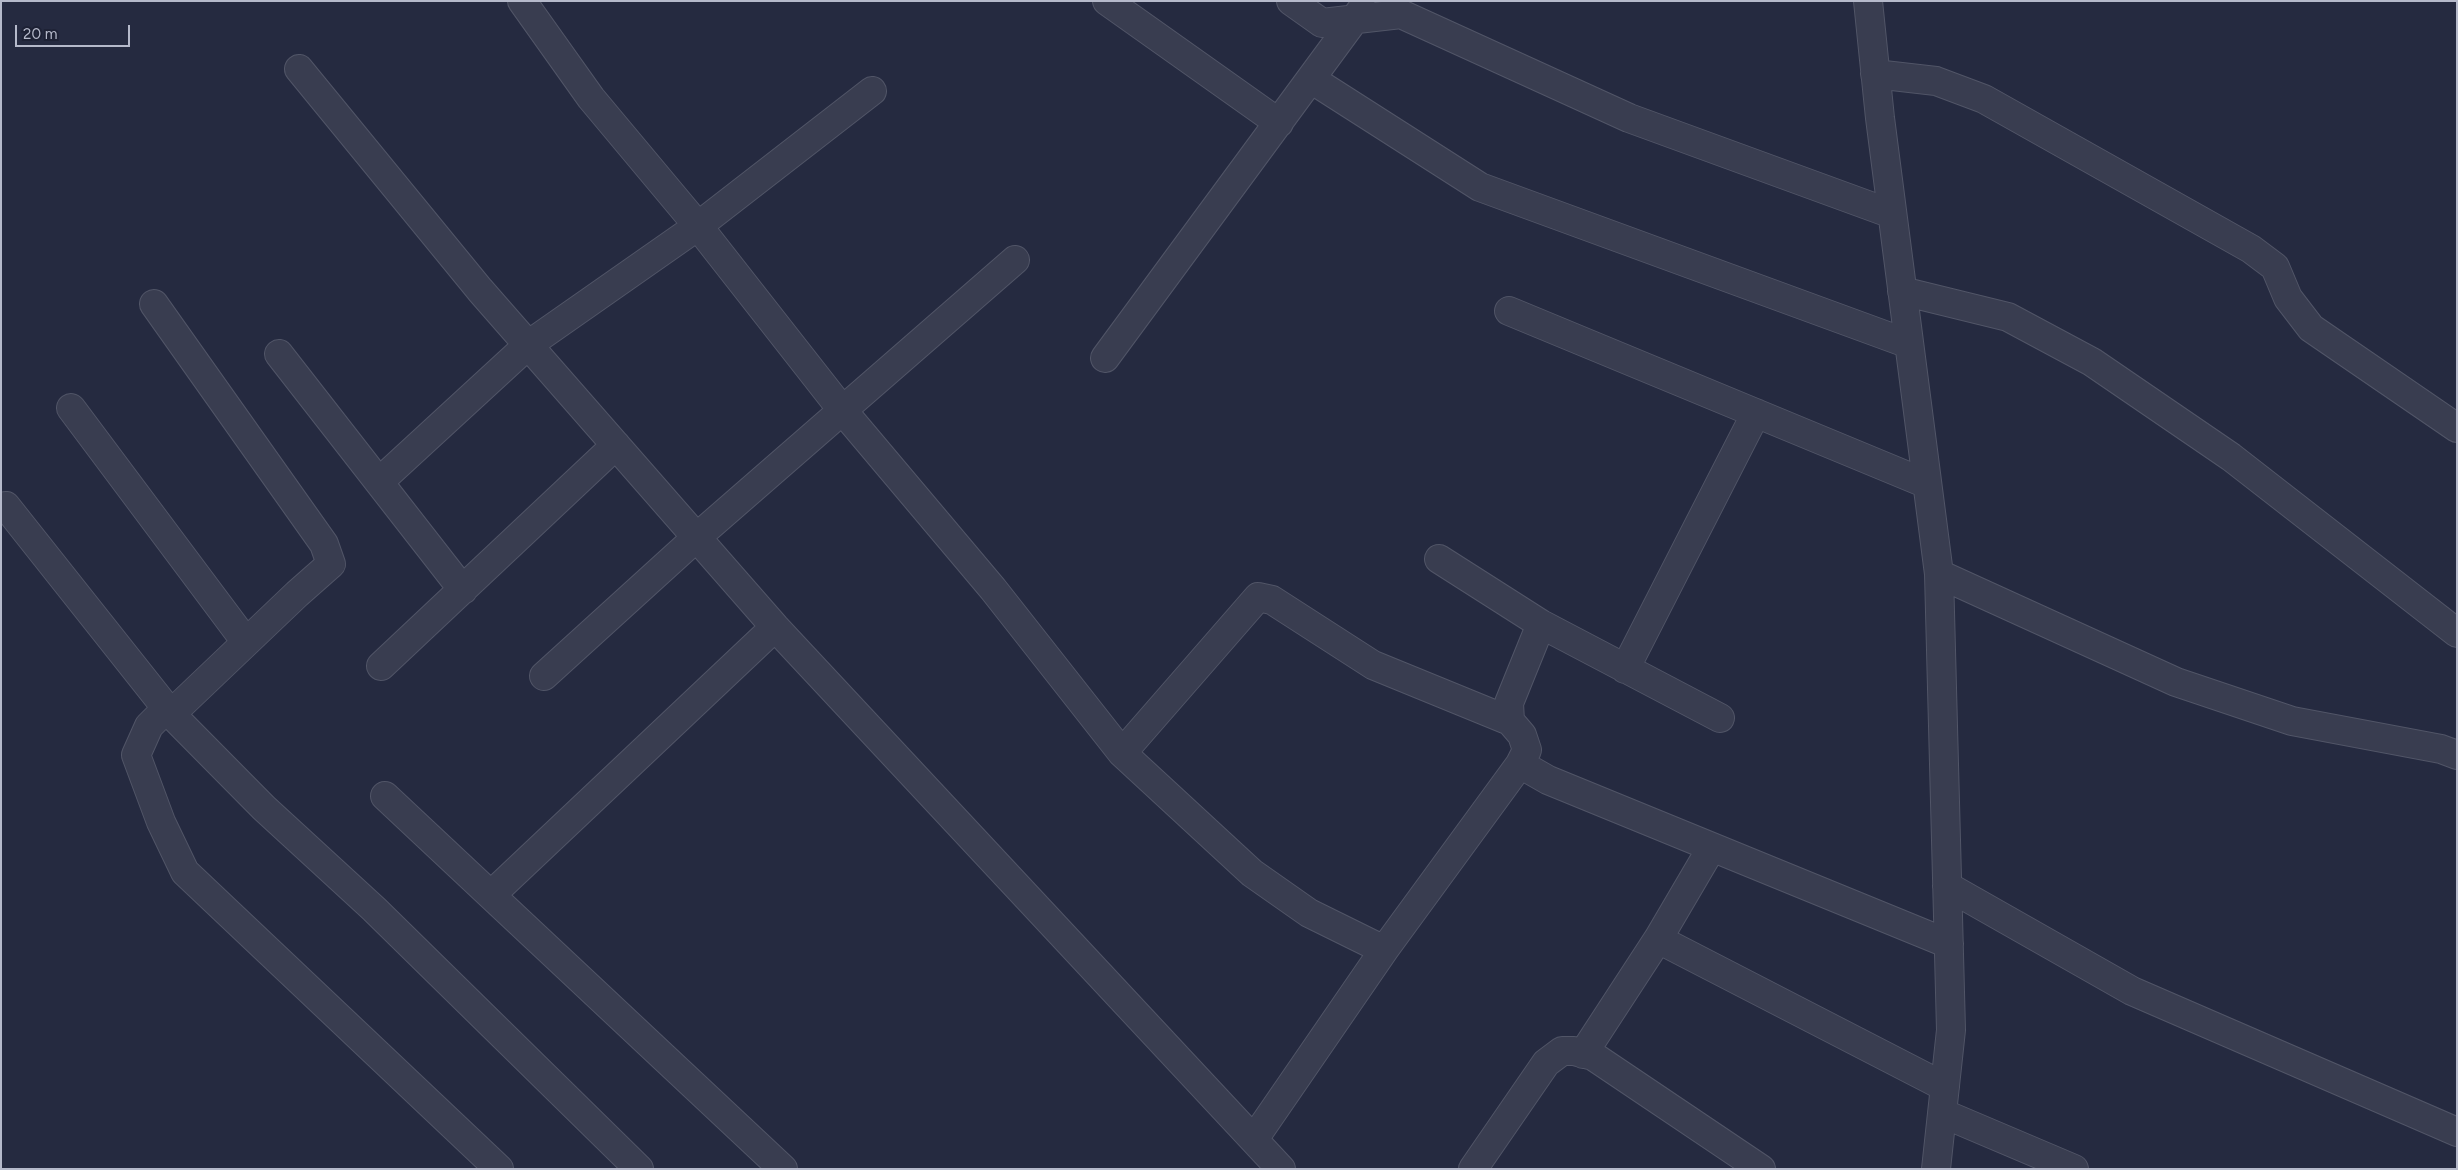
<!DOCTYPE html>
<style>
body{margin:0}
#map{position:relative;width:2458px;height:1170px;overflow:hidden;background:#252a40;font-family:Figtree,sans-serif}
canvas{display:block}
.frame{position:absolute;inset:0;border:2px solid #b5b9ca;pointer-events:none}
.scale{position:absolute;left:15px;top:25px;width:115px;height:22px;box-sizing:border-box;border:2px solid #b5b9ca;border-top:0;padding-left:6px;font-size:15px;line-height:18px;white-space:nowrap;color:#b5b9ca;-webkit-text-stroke:4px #1e2235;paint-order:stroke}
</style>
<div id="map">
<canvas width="2458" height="1170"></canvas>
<div class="frame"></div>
<div class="scale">20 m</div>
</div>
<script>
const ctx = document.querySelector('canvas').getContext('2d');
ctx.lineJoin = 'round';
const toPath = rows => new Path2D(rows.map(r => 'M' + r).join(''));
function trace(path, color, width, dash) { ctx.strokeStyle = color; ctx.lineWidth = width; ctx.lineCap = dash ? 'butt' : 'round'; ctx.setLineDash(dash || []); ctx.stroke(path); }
const minor = toPath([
 [522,1,591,98,698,226,843,411,993,589,1122,753,1252,873,1309,913,1384,950],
 [1107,1,1279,123],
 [1291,1,1322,23,1401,14,1629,118,1892,214],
 [1868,1,1880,118,1939,574,1951,1030,1936,1169],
 [299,69,480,290,775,627,1281,1169],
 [1875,74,1936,81,1984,99,2251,249,2275,267,2288,298,2311,328,2457,428],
 [1311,79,1480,187,1909,344],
 [1902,291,2008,317,2092,362,2231,457,2457,633],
 [154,304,324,544,331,564,297,594,171,714],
 [1509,311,1927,484],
 [279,354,463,590],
 [1105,358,1362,9],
 [71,408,246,642],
 [379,482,528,345,698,226,872,91],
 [6,506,171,714,264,808,374,909,639,1169],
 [1439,559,1541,624,1720,718],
 [1939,574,2176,682,2292,721,2441,749,2457,755],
 [381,666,616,445],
 [1625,669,1756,413],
 [544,676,697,537,1015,260],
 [166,709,149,726,136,755,161,822,185,872,499,1169],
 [1122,753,1258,597,1272,600,1373,665,1510,721],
 [1520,764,1548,780,1949,944],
 [385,796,783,1169],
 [1947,886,2132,991,2457,1132],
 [491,895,775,627],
 [1658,939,1945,1087],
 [1583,1054,1658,939,1712,847],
 [1942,1113,2074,1169],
 [1254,1139,1384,950,1520,764,1527,750,1522,735,1510,721,1509,703,1541,624],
 [1473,1169,1546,1063,1562,1051,1574,1051,1593,1056,1761,1169]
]);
trace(minor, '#515567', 30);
trace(minor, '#393d50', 28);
</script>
